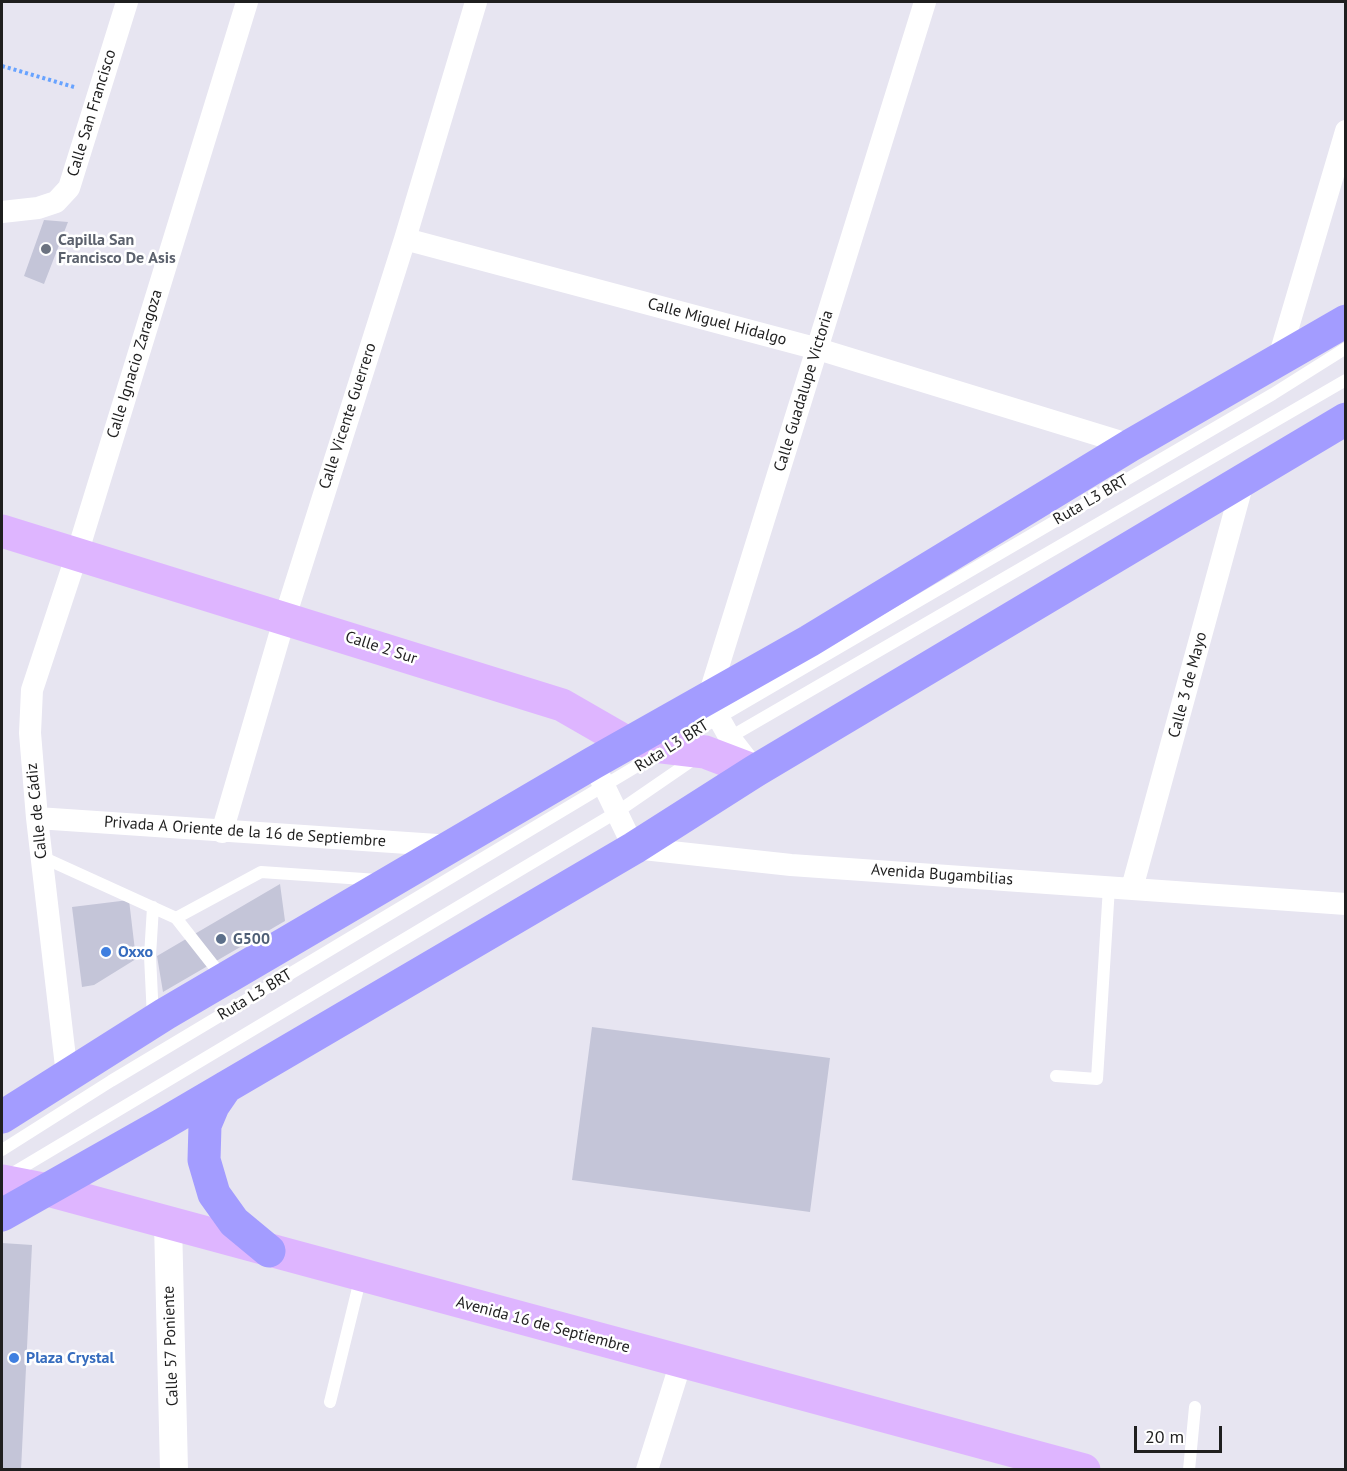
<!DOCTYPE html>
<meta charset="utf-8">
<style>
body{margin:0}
#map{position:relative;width:1347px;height:1471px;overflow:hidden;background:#e7e5f1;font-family:"PT Sans",sans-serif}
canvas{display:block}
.frame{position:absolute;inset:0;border:3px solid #1f1f1f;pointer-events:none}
.scale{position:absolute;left:1134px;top:1426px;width:88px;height:27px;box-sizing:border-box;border:3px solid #1f1f1f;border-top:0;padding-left:8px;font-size:18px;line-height:21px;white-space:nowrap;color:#1f1f1f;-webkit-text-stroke:4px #fff;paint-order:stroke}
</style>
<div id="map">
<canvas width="1347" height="1471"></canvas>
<div class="frame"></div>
<div class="scale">20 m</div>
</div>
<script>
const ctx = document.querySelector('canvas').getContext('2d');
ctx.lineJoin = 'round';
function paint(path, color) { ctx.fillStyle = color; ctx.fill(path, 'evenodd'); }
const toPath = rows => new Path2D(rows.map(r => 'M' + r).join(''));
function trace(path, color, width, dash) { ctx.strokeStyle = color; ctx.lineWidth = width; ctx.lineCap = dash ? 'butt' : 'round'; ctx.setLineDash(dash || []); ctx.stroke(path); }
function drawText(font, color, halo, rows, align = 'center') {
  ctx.font = font + ' "PT Sans",sans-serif'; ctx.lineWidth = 5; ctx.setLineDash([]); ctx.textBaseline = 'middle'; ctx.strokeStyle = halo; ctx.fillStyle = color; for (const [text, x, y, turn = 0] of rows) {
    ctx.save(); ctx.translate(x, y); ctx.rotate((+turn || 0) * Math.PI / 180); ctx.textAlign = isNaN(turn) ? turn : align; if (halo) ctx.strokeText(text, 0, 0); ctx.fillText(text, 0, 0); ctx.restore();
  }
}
const building = toPath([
 [44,220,68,222,44,284,24,276],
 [280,884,285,921,163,992,157,956],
 [129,900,136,959,94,985,82,987,72,907],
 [592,1027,830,1058,810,1212,572,1180],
 [2,1243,32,1245,21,1470,2,1470]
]);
const path = toPath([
 [2,66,74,87]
]);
const service = toPath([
 [725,740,1346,380],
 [677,742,1273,394,1346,348],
 [42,857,176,918,224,979],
 [153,907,150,956,153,1018],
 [176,918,261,872,378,880],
 [1056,1076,1097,1079,1109,887],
 [2,1150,111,1081,657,754],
 [8,1176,617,812,697,757],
 [330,1402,361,1276],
 [1189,1470,1195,1407]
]);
const minor = toPath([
 [2,212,38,208,56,202,69,188,127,2],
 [405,239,818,349,1131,445],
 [1278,361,1346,131],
 [593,763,634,848,791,865,1346,904],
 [754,769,730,738,708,699,925,2],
 [37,818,452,846],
 [222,832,285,617,405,239,476,2],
 [1132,888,1243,482],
 [67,1075,37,818,30,733,32,690,77,554,247,2],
 [647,1470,681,1362]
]);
const tertiary = toPath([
 [168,1223,174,1470]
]);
const secondary = toPath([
 [2,531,562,705,628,743,705,752,755,771],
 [2,1181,48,1190,1084,1470]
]);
const primary = toPath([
 [226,1087,213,1106,205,1125,204,1160,214,1194,234,1222,269,1251],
 [2,1117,165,1014,593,763,809,641,1131,445,1346,321],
 [2,1215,163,1124,634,848,755,771,1346,419]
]);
const markers = [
 [46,249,6,"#6b7280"],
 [221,939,6,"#5c6f8a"],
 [106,952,6,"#3f7fe0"],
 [14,1358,6,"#3f7fe0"]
];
const streetNames = [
 ["Calle San Francisco",92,113,-73],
 ["Calle Miguel Hidalgo",717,322,15],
 ["Calle Ignacio Zaragoza",135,364,-73],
 ["Calle Guadalupe Victoria",804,391,-73],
 ["Calle Vicente Guerrero",348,416,-72],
 ["Ruta L3 BRT",1091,500,-30],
 ["Calle 2 Sur",381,648,18],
 ["Calle 3 de Mayo",1188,685,-75],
 ["Ruta L3 BRT",672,746,-32],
 ["Calle de Cádiz",37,811,-96],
 ["Privada A Oriente de la 16 de Septiembre",245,832,4],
 ["Avenida Bugambilias",942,875,4],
 ["Ruta L3 BRT",255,995,-31],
 ["Avenida 16 de Septiembre",543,1325,15],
 ["Calle 57 Poniente",171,1346,-92]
];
const worshipNames = [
 ["Capilla San",58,240],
 ["Francisco De Asis",58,258]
];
const serviceNames = [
 ["G500",233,939]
];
const shopNames = [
 ["Oxxo",118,952],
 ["Plaza Crystal",26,1358]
];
paint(building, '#c4c5d8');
trace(path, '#68a3ff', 4, [3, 3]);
trace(service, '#fff', 12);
trace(minor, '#fff', 22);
trace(tertiary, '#fff', 28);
trace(secondary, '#deb5ff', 33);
trace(primary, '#a39cff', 33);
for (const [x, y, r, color] of markers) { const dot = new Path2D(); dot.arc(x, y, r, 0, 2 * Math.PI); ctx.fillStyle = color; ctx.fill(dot); trace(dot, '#fff', 2); }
drawText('16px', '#1f1f1f', '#fff', streetNames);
drawText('bold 16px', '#5b616d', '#fff', worshipNames, 'left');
drawText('bold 16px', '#4e5e75', '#fff', serviceNames, 'left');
drawText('bold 16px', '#366cbe', '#fff', shopNames, 'left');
</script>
